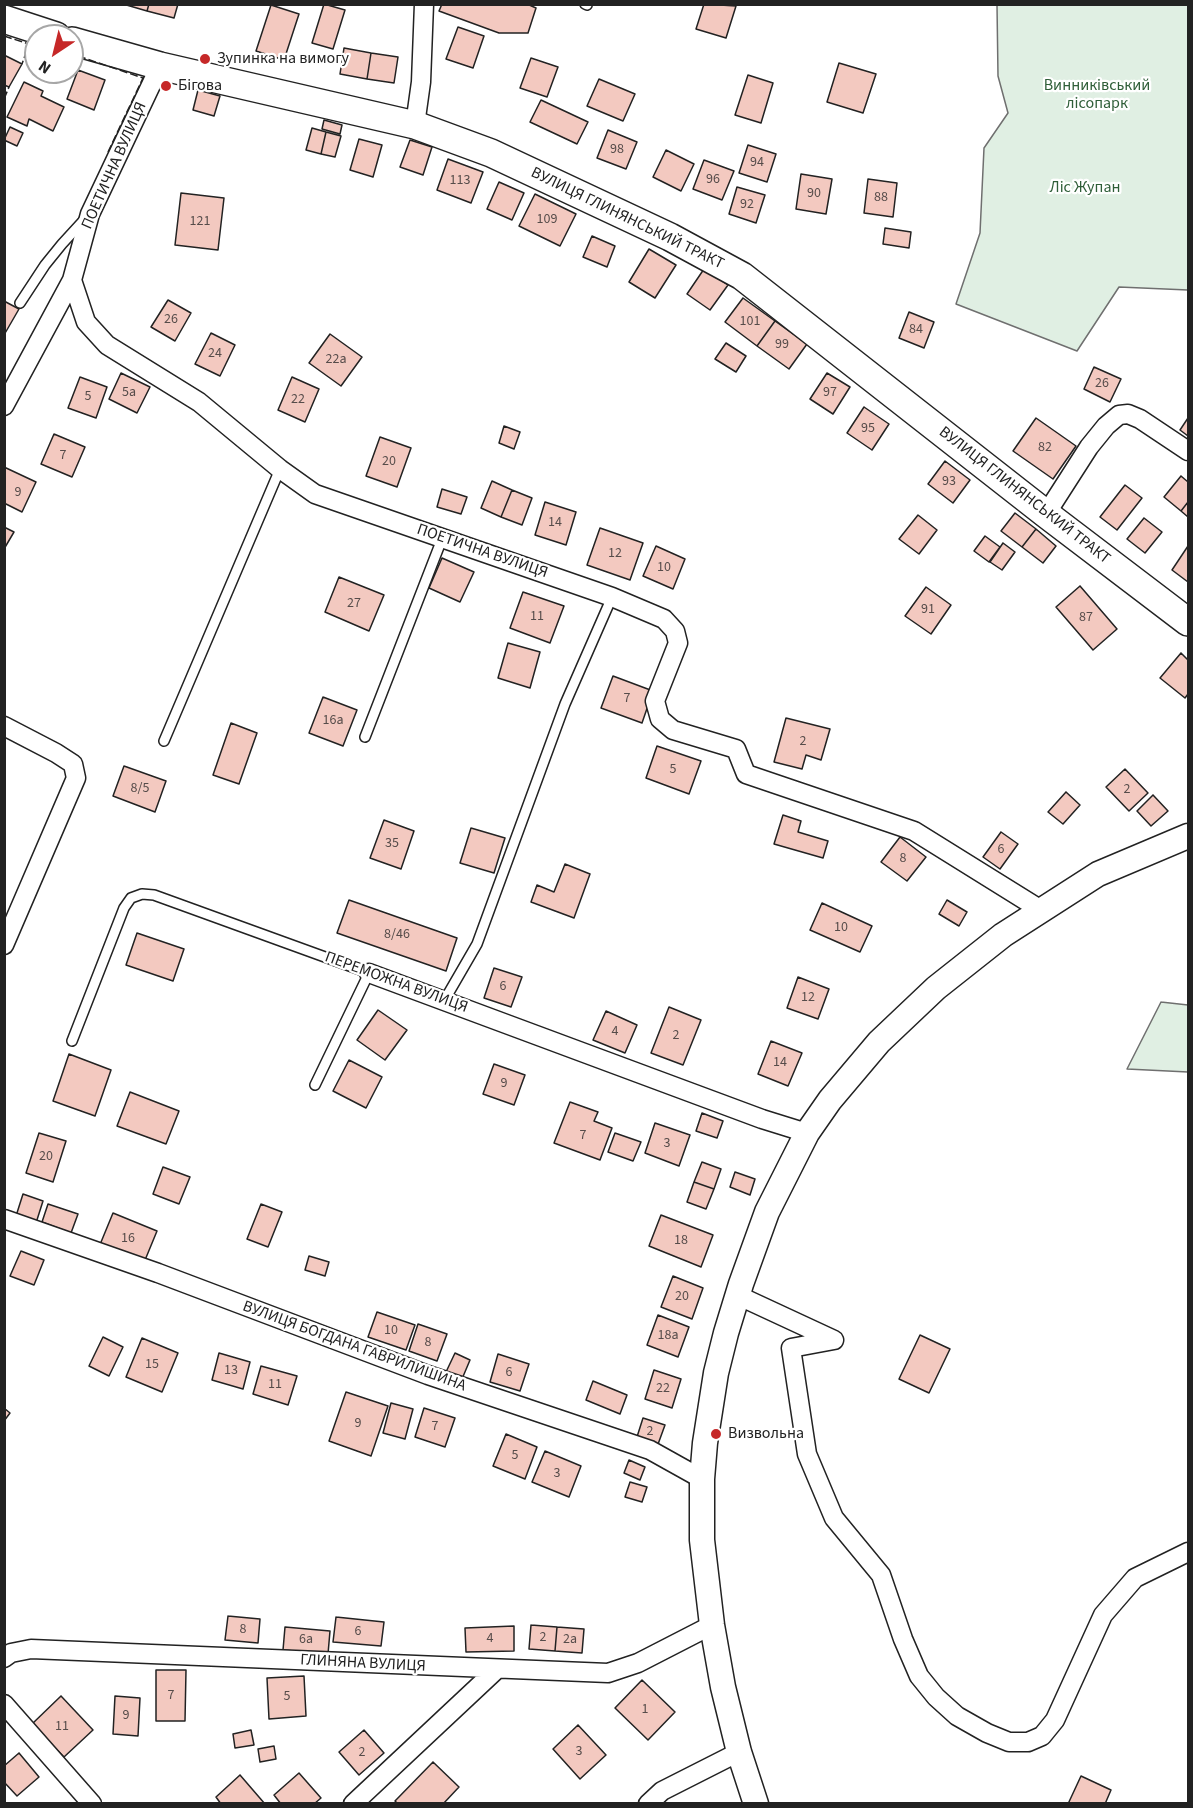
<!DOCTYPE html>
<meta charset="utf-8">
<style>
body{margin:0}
#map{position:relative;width:1193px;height:1808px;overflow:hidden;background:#fff;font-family:"Source Sans 3",sans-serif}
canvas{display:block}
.frame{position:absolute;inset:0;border:6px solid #222;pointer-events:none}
.north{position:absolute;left:24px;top:24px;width:60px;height:60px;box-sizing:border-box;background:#fff;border:2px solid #a7a7a7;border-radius:50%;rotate:215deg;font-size:16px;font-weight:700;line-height:24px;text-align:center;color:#222}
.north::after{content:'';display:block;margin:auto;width:21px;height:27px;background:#c62828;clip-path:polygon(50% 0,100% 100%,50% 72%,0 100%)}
</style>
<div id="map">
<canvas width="1193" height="1808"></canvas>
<div class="frame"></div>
<div class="north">N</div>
</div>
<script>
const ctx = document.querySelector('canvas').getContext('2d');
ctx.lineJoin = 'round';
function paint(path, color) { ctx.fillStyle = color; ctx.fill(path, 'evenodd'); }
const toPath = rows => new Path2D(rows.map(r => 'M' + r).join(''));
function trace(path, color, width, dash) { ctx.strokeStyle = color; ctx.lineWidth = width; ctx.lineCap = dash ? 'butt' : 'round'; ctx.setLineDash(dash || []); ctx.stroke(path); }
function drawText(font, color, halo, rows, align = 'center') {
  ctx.font = font + ' "Source Sans 3",sans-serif'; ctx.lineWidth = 4.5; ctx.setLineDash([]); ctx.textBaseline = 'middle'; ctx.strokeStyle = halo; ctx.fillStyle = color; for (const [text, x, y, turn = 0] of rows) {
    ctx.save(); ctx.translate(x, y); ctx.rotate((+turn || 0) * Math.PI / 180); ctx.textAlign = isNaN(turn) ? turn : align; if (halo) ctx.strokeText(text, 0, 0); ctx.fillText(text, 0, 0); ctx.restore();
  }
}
const green = toPath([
 [997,5,1188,5,1188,290,1119,287,1077,351,956,304,980,233,984,148,1008,113,998,76,997,5],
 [1161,1002,1188,1005,1188,1072,1127,1069,1161,1002]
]);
const building = toPath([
 [123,4,149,4,147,11,123,4],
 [149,4,178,4,174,18,147,11,149,4],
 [324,4,345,10,333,49,312,43,324,4],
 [442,4,527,4,536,8,528,33,499,33,439,11,442,4],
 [704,4,736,6,726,38,696,29,704,4],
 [271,5,299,14,284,60,256,51,271,5],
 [458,27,484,36,473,68,446,59,458,27],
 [344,48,371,53,367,79,340,74,344,48],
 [371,53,398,57,394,83,367,79,371,53],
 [4,55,22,64,9,87,4,85,4,55],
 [531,58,558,67,547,97,520,88,531,58],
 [839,63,876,74,863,113,827,102,839,63],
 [78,70,105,80,94,110,67,99,78,70],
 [748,75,773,83,761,123,735,115,748,75],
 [599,79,635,94,623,121,587,106,599,79],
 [24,82,43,91,41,96,64,107,53,131,29,119,27,126,7,117,24,82],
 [198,90,220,96,214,116,193,110,198,90],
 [541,100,588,122,577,144,530,122,541,100],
 [324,120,342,125,340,134,322,129,324,120],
 [10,127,23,133,17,146,4,140,10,127],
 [312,128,326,132,321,154,306,150,312,128],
 [608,130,637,142,626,169,597,158,608,130],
 [326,132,341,136,335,157,321,154,326,132],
 [359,139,382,145,373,177,350,170,359,139],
 [410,140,432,147,423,175,400,167,410,140],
 [748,145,776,154,767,182,739,173,748,145],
 [666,150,694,164,681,191,653,177,666,150],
 [448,159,483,172,471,203,437,190,448,159],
 [704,160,734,171,722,200,693,189,704,160],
 [801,174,832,179,826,214,796,209,801,174],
 [868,179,897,183,893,217,864,213,868,179],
 [499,182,524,193,512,220,487,209,499,182],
 [737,187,765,195,756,223,729,214,737,187],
 [181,193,224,198,218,250,175,245,181,193],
 [535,194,576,214,560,246,519,226,535,194],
 [885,228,911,232,909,248,883,244,885,228],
 [592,236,615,246,607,267,583,257,592,236],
 [649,249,676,265,655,298,629,282,649,249],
 [704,269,728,285,710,310,687,294,704,269],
 [743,298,775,321,757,346,725,322,743,298],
 [168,300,191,313,175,341,151,327,168,300],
 [4,301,19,309,4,335,4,301],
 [909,312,934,322,924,348,899,338,909,312],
 [775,321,807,344,789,369,757,346,775,321],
 [211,333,235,345,220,376,195,364,211,333],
 [330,334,362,357,341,386,309,363,330,334],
 [726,343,746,356,736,372,715,359,726,343],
 [1094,367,1121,379,1110,402,1084,389,1094,367],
 [121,373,150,387,137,413,109,399,121,373],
 [827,373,850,387,833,414,810,399,827,373],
 [80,377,107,387,96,418,68,408,80,377],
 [292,377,319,389,305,422,278,410,292,377],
 [864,407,889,424,872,450,847,433,864,407],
 [1036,418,1076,446,1053,479,1013,451,1036,418],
 [1188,418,1188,436,1180,430,1188,418],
 [504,426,520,432,514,449,499,443,504,426],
 [54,434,85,447,72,477,41,464,54,434],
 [380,437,411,448,397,487,366,476,380,437],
 [945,461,970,480,953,503,928,484,945,461],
 [4,467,36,482,22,512,4,503,4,467],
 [1181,476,1188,482,1188,502,1181,511,1164,497,1181,476],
 [492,481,512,490,501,517,481,508,492,481],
 [1125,485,1142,498,1117,530,1100,517,1125,485],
 [442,489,467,497,461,514,437,507,442,489],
 [512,490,532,498,522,525,501,517,512,490],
 [545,502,576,512,566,545,535,535,545,502],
 [1188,502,1188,517,1181,511,1188,502],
 [1015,513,1036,529,1022,547,1001,531,1015,513],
 [918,515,937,530,919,554,899,539,918,515],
 [1144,518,1162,532,1145,553,1127,539,1144,518],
 [4,527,14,532,4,549,4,527],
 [600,528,643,543,630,580,587,565,600,528],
 [1036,529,1056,546,1043,563,1022,547,1036,529],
 [985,536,1000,547,989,562,974,551,985,536],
 [1003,543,1015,552,1002,570,990,562,1003,543],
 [656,546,685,559,673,589,643,576,656,546],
 [1188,546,1188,582,1172,570,1188,546],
 [442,558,474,572,460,602,429,588,442,558],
 [339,577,384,595,369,631,325,612,339,577],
 [1080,586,1117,629,1093,650,1056,607,1080,586],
 [926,587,951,605,931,634,905,616,926,587],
 [523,592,564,606,550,643,510,628,523,592],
 [508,643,540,652,530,688,498,678,508,643],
 [1181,653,1188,660,1188,694,1185,698,1160,678,1181,653],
 [613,676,653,691,642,723,601,708,613,676],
 [323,697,357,710,343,746,309,733,323,697],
 [786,718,830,729,821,760,806,755,802,769,774,762,786,718],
 [231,723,257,733,239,784,213,775,231,723],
 [657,746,701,761,689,794,646,778,657,746],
 [124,766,166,781,155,812,113,796,124,766],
 [1125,769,1148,793,1129,811,1106,787,1125,769],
 [1066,792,1080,805,1063,824,1048,812,1066,792],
 [1153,795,1168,811,1151,826,1137,811,1153,795],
 [783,815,801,821,798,832,828,841,823,858,774,844,783,815],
 [384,820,414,831,401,869,370,858,384,820],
 [471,828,505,838,494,873,460,863,471,828],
 [1001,832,1018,844,1000,869,983,857,1001,832],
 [900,837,926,857,907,881,881,862,900,837],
 [565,864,590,874,574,918,531,902,537,885,554,892,565,864],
 [349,900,457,938,446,971,337,933,349,900],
 [947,900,967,912,959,926,939,914,947,900],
 [822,903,872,926,860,952,810,930,822,903],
 [137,933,184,949,173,981,126,965,137,933],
 [494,968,522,977,511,1007,484,998,494,968],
 [798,977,829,989,818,1019,787,1008,798,977],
 [669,1007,701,1020,683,1065,651,1053,669,1007],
 [378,1010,407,1030,385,1060,357,1040,378,1010],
 [606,1011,637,1025,625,1053,593,1040,606,1011],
 [771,1041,802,1053,788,1086,758,1074,771,1041],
 [69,1054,111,1070,95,1116,53,1101,69,1054],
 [349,1060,382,1077,366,1108,333,1091,349,1060],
 [494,1064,525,1075,514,1105,483,1094,494,1064],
 [130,1092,179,1111,166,1144,117,1126,130,1092],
 [570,1102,598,1112,594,1121,612,1128,600,1160,554,1143,570,1102],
 [702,1113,723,1121,717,1138,696,1131,702,1113],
 [655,1123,690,1135,679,1166,645,1153,655,1123],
 [39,1133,66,1141,53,1182,26,1173,39,1133],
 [615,1133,641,1142,633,1161,608,1152,615,1133],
 [702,1162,721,1169,714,1189,694,1182,702,1162],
 [163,1167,190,1177,179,1204,153,1194,163,1167],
 [735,1172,755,1179,750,1195,730,1187,735,1172],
 [694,1182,714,1189,706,1209,687,1202,694,1182],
 [23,1194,43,1201,36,1223,16,1216,23,1194],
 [48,1204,78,1214,71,1233,42,1222,48,1204],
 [261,1204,282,1212,268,1247,247,1239,261,1204],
 [113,1213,157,1231,143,1265,99,1247,113,1213],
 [661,1215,713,1235,701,1267,649,1246,661,1215],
 [21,1251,44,1260,34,1285,10,1276,21,1251],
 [309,1256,329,1262,325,1276,305,1270,309,1256],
 [673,1276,703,1288,692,1319,661,1307,673,1276],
 [377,1312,415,1325,406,1350,368,1337,377,1312],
 [658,1315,689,1327,678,1357,647,1345,658,1315],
 [418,1324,447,1334,437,1361,409,1351,418,1324],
 [920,1335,950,1349,929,1393,899,1379,920,1335],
 [103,1337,123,1347,109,1376,89,1366,103,1337],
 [142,1338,178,1353,162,1392,126,1377,142,1338],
 [219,1353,250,1362,243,1389,212,1380,219,1353],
 [455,1353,470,1360,462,1379,446,1372,455,1353],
 [498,1354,529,1364,520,1391,490,1382,498,1354],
 [261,1366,297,1376,288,1405,253,1394,261,1366],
 [654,1370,681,1379,672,1408,645,1399,654,1370],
 [593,1381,627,1395,620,1414,586,1400,593,1381],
 [346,1392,388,1406,371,1456,329,1441,346,1392],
 [391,1403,413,1409,405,1439,383,1433,391,1403],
 [4,1408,10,1413,4,1421,4,1408],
 [424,1408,455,1418,445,1447,415,1437,424,1408],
 [643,1418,665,1425,657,1447,636,1440,643,1418],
 [506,1434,537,1447,525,1479,493,1466,506,1434],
 [545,1451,581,1466,569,1497,532,1482,545,1451],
 [629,1460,645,1467,640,1480,624,1473,629,1460],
 [630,1482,647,1487,642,1502,625,1497,630,1482],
 [228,1616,260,1619,258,1643,225,1640,228,1616],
 [336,1617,384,1622,381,1646,333,1642,336,1617],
 [531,1625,557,1627,555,1651,529,1649,531,1625],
 [514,1626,514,1651,466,1652,465,1628,514,1626],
 [285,1627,330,1631,328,1654,283,1650,285,1627],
 [557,1627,584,1629,582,1653,555,1651,557,1627],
 [156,1670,186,1670,185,1721,156,1721,156,1670],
 [304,1676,306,1716,269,1719,267,1678,304,1676],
 [642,1680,675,1712,648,1740,615,1708,642,1680],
 [61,1696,93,1730,64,1757,32,1724,61,1696],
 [115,1696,140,1698,138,1736,113,1734,115,1696],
 [578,1725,606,1755,580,1779,553,1749,578,1725],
 [251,1730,254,1745,235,1748,233,1734,251,1730],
 [364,1730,384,1753,359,1775,339,1752,364,1730],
 [274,1746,276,1759,260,1762,258,1749,274,1746],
 [19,1753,39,1777,17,1796,4,1782,4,1766,19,1753],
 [433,1762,459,1787,443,1804,398,1804,395,1801,433,1762],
 [299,1773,321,1798,314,1804,281,1804,274,1795,299,1773],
 [240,1775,265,1804,221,1804,216,1797,240,1775],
 [1081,1776,1111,1790,1105,1804,1068,1804,1081,1776]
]);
const lane = toPath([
 [585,4,587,5],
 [20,303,45,265,62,244,84,220],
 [365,737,442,539],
 [164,741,280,469],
 [444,1001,477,944,565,704,612,597],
 [72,1041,124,908,131,898,142,894,154,895,369,973,315,1085]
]);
const street = toPath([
 [160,66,90,214,72,280,86,322,107,345,199,402,280,469,315,494,612,597,664,619,675,631,678,643,655,701,660,719,673,730,736,749,746,774,914,831,1041,910],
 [415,125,421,82,424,4],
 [4,406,72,280],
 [1046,514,1089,447,1106,426,1119,415,1128,414,1140,419,1188,451],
 [4,726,56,753,73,764,76,778,4,945],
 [369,973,762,1119,807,1133],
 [4,1219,158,1273,428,1375,650,1450,702,1479],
 [737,1295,834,1340,791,1348,807,1454,834,1518,881,1575,903,1639,919,1676,936,1697,957,1716,987,1733,1009,1742,1028,1742,1042,1736,1055,1720,1103,1615,1135,1578,1188,1552],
 [4,1658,11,1653,31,1649,608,1673,638,1663,712,1625],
 [4,1704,92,1804],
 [353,1804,496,1670],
 [648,1804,662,1791,739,1752]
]);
const secondary = toPath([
 [756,1804,739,1752,723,1687,712,1625,702,1540,702,1479,705,1443,716,1373,726,1333,741,1284,767,1212,807,1133,830,1100,879,1042,936,988,1003,935,1098,874,1188,836]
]);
const primary = toPath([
 [4,19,56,36],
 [72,41,160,66,415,125,491,153,670,237,742,276,1046,514,1188,622]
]);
const fence = toPath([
 [4,36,29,44,22,64],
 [78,56,143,78,108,152],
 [4,99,9,87]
]);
const markers = [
 [205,59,6,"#c62828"],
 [166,86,6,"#c62828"],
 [716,1434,6,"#c62828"]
];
const numberNames = [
 ["98",617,150],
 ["94",757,163],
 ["96",713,180],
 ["113",460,181],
 ["90",814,194],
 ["88",881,198],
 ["92",747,205],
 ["109",547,220],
 ["121",200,222],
 ["26",171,320],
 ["101",750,322],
 ["84",916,330],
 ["99",782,345],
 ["24",215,354],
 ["22а",336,360],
 ["26",1102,384],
 ["5а",129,393],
 ["97",830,393],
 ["5",88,397],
 ["22",298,400],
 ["95",868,429],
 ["82",1045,448],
 ["7",63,456],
 ["20",389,462],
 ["93",949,482],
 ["9",18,493],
 ["14",555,523],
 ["12",615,554],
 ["10",664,568],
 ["27",354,604],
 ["91",928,610],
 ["11",537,617],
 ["87",1086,618],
 ["7",627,699],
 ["16а",333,721],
 ["2",803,742],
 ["5",673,770],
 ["8/5",140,789],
 ["2",1127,790],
 ["35",392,844],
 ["6",1001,850],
 ["8",903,859],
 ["10",841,928],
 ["8/46",397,935],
 ["6",503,987],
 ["12",808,998],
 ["4",615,1032],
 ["2",676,1036],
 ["14",780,1063],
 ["9",504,1084],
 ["7",583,1136],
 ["3",667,1144],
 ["20",46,1157],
 ["16",128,1239],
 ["18",681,1241],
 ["20",682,1297],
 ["10",391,1331],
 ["18а",668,1336],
 ["8",428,1343],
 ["15",152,1365],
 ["13",231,1371],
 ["6",509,1373],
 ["11",275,1385],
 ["22",663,1389],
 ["9",358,1424],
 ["7",435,1427],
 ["2",650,1432],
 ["5",515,1456],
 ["3",557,1474],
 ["8",243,1630],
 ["6",358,1632],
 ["2",543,1638],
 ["4",490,1639],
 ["6а",306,1640],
 ["2а",570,1640],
 ["7",171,1696],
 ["5",287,1697],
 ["1",645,1710],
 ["9",126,1716],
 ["11",62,1727],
 ["3",579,1752],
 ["2",362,1753]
];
const poiNames = [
 ["Зупинка на вимогу",217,59],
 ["Бігова",178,86],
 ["Визвольна",728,1434]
];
const parkNames = [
 ["Винниківський",1097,86],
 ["лісопарк",1097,104],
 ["Ліс Жупан",1085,188]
];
const streetNames = [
 ["ПОЕТИЧНА ВУЛИЦЯ",115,166,-66],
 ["ВУЛИЦЯ ГЛИНЯНСЬКИЙ ТРАКТ",627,219,26],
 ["ВУЛИЦЯ ГЛИНЯНСЬКИЙ ТРАКТ",1024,496,38],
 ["ПОЕТИЧНА ВУЛИЦЯ",482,552,19],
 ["ПЕРЕМОЖНА ВУЛИЦЯ",396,983,20],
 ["ВУЛИЦЯ БОГДАНА ГАВРИЛИШИНА",354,1347,20],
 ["ГЛИНЯНА ВУЛИЦЯ",363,1664,3]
];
paint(green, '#e0efe3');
trace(green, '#6f6f6f', 1.5);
paint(building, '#f3c9c0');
trace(building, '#222', 1.5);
trace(lane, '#222', 12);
trace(street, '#222', 21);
trace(secondary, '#222', 27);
trace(primary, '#222', 30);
trace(lane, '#fff', 9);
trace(street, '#fff', 18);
trace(secondary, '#fff', 24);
trace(primary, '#fff', 27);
trace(fence, '#222', 1.5, [8, 3]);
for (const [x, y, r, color] of markers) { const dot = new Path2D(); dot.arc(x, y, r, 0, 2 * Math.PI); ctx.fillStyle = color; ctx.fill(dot); trace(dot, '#fff', 2); }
drawText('14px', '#564c4a', null, numberNames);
drawText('16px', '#222', '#fff', poiNames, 'left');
drawText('16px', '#2f5e38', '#fff', parkNames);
drawText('16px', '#222', '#fff', streetNames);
</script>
